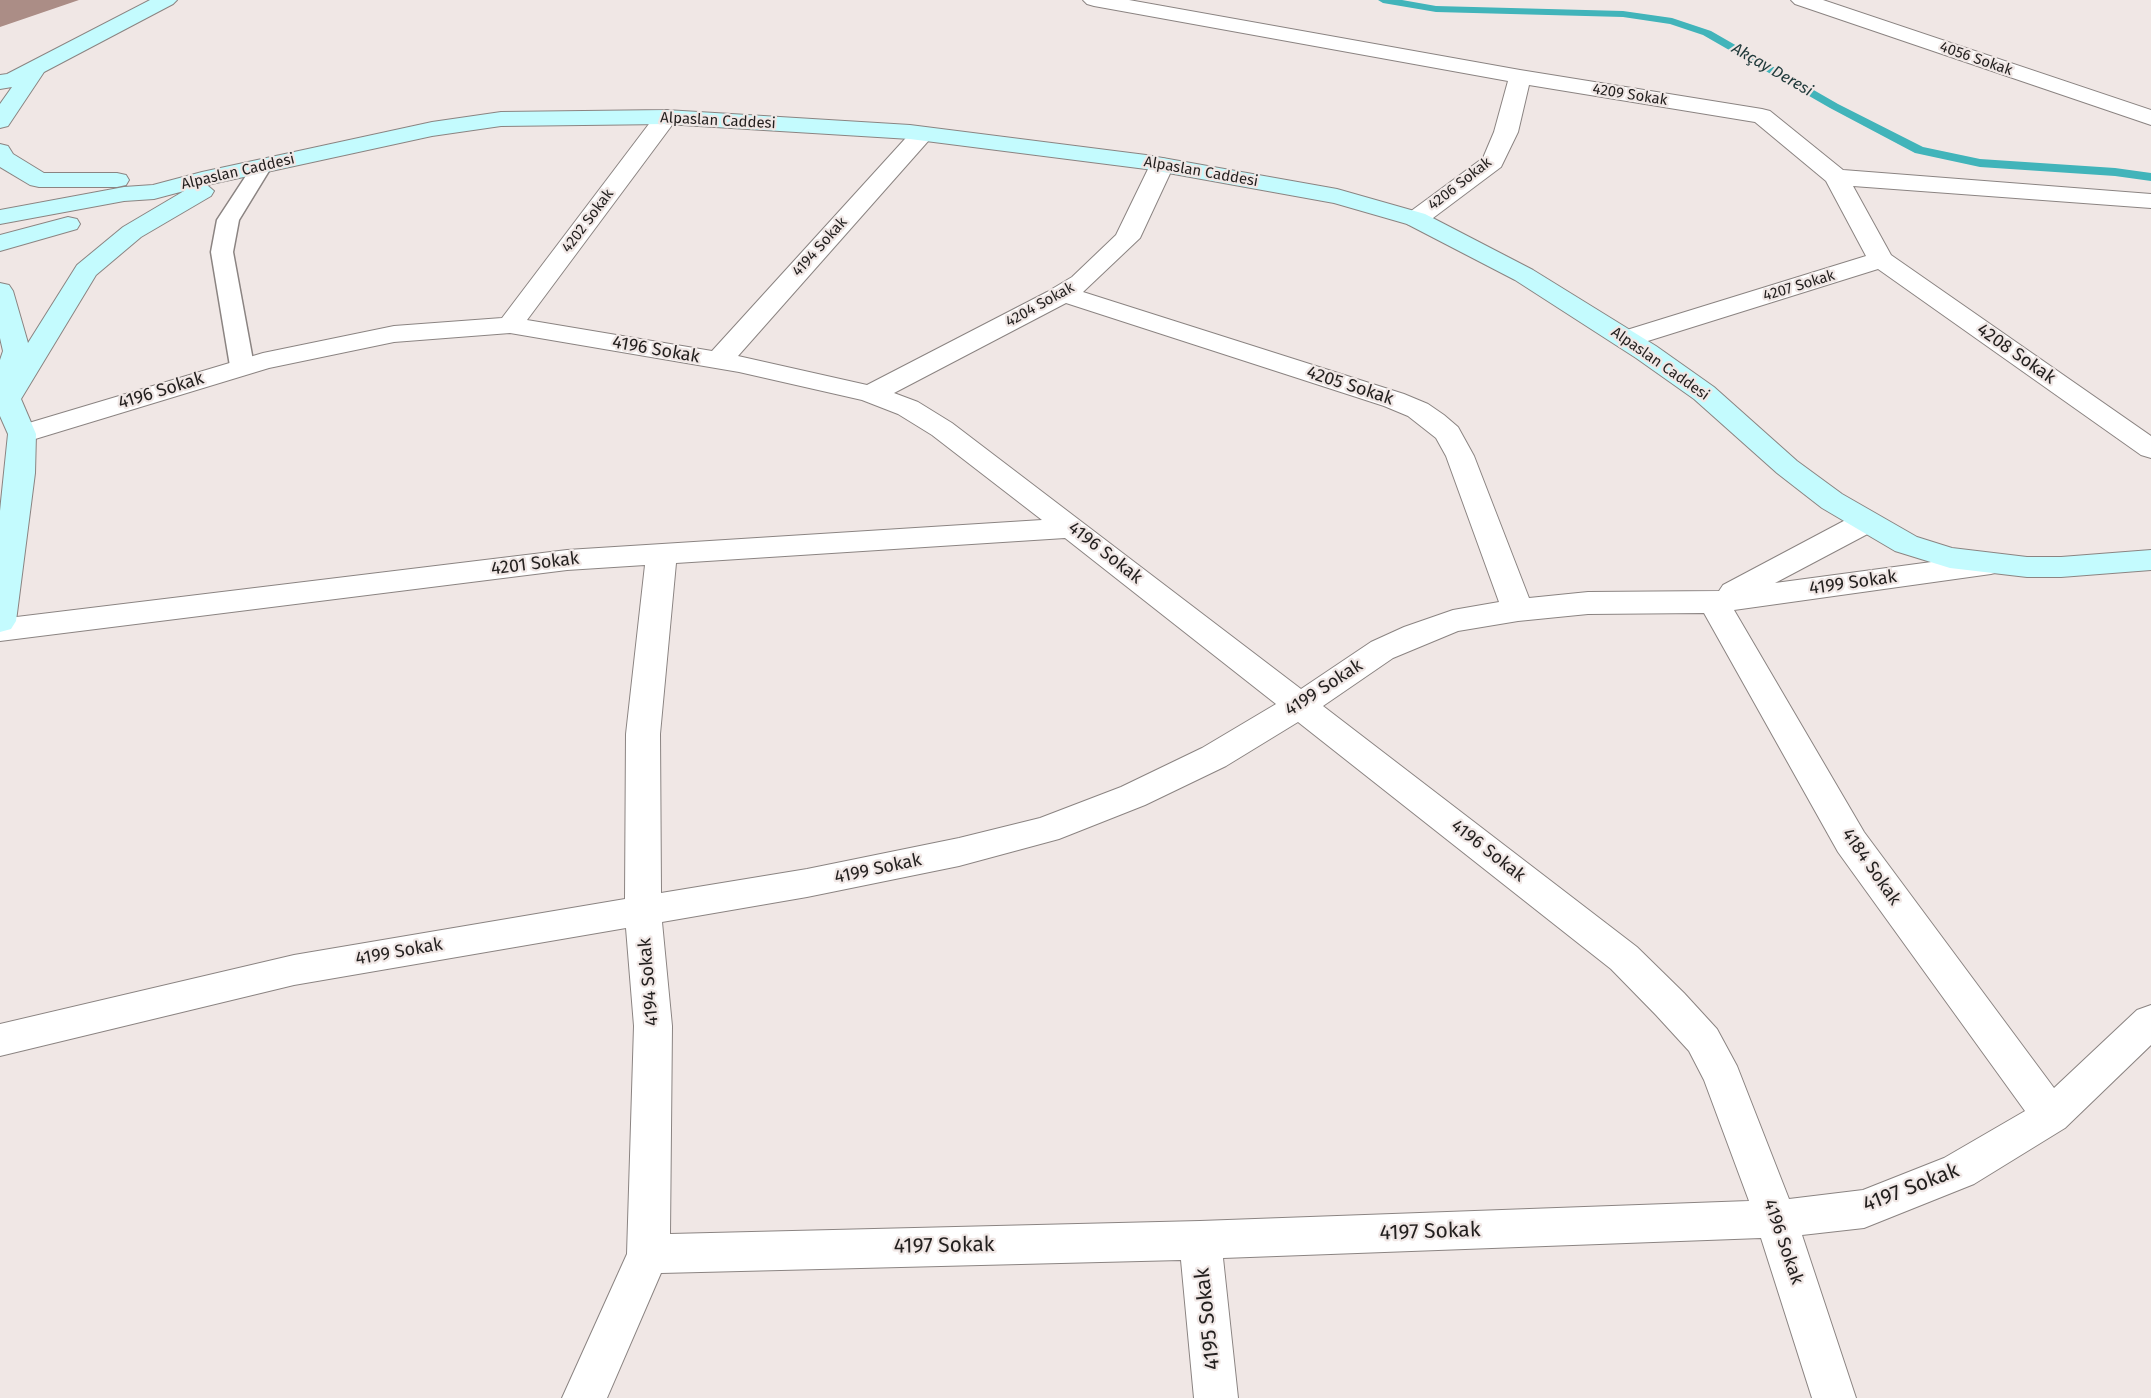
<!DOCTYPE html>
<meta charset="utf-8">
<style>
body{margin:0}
canvas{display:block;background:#f0e7e5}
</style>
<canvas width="2151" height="1398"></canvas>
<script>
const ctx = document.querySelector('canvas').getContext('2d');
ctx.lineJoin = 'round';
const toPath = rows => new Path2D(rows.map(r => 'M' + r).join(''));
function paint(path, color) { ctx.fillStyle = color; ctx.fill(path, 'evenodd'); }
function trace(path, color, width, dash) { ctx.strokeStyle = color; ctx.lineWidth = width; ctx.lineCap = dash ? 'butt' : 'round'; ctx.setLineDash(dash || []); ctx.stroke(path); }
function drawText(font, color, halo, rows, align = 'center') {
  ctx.font = font + ' "Fira Sans",sans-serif'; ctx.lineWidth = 4.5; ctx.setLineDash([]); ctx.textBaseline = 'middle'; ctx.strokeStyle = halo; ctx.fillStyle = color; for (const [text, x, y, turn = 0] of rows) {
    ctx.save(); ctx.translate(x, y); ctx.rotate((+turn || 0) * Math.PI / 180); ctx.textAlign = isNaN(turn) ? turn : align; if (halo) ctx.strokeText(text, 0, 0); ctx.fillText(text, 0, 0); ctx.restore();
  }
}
const stream = toPath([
 [1378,0,1402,0,1436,6,1623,11,1672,18,1711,31,1838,104,1923,147,1980,159,2115,168,2151,173,2151,181,2115,176,1980,167,1915,153,1830,108,1703,35,1670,24,1623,17,1436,12,1383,3,1378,0]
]);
const lane = toPath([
 [262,160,269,162,272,166,239,220,233,252,254,366,250,371,242,373,234,371,230,366,211,252,217,220,255,162,262,160]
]);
const street = toPath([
 [1083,0,1129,0,1520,70,1762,109,1770,111,1843,170,2151,194,2151,208,1853,186,1891,255,2151,436,2151,458,2141,455,1878,269,1635,345,1626,347,1617,345,1613,339,1617,333,1866,256,1826,181,1755,122,1529,85,1518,132,1501,167,1425,224,1416,226,1407,224,1404,219,1407,214,1483,158,1494,132,1508,81,1094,6,1087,4,1083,0],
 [1791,0,1823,0,2151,110,2151,125,1795,4,1791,0],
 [666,110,674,112,678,117,527,320,712,351,914,129,922,127,930,129,934,134,930,139,738,356,867,385,1047,292,1072,277,1116,235,1150,165,1154,160,1162,158,1170,160,1174,165,1140,238,1083,292,1404,394,1428,404,1444,415,1458,427,1474,456,1529,598,1588,592,1719,591,1723,585,1855,515,1866,512,1877,515,1881,522,1877,529,1775,583,1991,554,2002,557,2006,564,2002,571,1991,574,1734,610,1864,832,2054,1088,2137,1010,2151,1005,2151,1045,2065,1128,1974,1184,1864,1228,1802,1235,1856,1398,1812,1398,1761,1238,1223,1258,1238,1398,1194,1398,1181,1260,661,1273,607,1398,562,1398,627,1254,634,1026,626,928,294,985,0,1056,0,1024,294,955,625,899,626,734,645,565,567,570,0,641,0,619,567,550,1042,520,932,435,898,414,862,400,739,372,510,333,394,342,269,368,22,443,12,440,8,434,12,428,263,353,394,326,502,318,658,112,666,110],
 [1066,303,1384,406,1408,416,1436,438,1446,456,1499,602,1453,610,1404,627,1371,642,1301,689,952,423,918,402,894,393,1066,303],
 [1065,538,1276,704,1202,748,1121,787,1040,818,959,838,807,869,661,893,660,734,676,563,1065,538],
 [1704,613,1838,852,2025,1111,1944,1158,1863,1190,1789,1199,1737,1066,1717,1029,1684,993,1637,947,1323,706,1393,658,1458,631,1518,621,1588,614,1704,613],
 [1298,722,1611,969,1656,1015,1689,1051,1704,1080,1749,1201,1200,1221,670,1234,672,1026,662,922,807,897,959,866,1059,839,1145,805,1226,766,1298,722]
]);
const secondary = toPath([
 [150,0,177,0,173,4,44,72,8,126,0,128,0,104,12,87,0,89,0,75,7,74,150,0],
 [666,110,910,125,1146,155,1337,189,1425,214,1533,270,1656,346,1714,387,1797,461,1842,494,1917,537,1952,548,2027,557,2061,557,2151,550,2151,570,2061,577,2027,577,1950,568,1895,551,1822,508,1777,473,1694,399,1636,358,1515,280,1407,224,1334,203,1146,169,910,139,666,124,501,126,432,136,207,185,214,191,211,196,141,237,96,275,21,399,36,434,35,473,16,621,11,629,0,632,0,511,8,434,0,416,0,360,3,351,0,338,0,283,9,285,13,291,28,343,77,265,123,227,184,191,154,199,124,201,0,224,0,210,124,187,153,185,202,172,432,122,501,112,666,110],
 [0,144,8,146,13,154,44,173,117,173,126,175,129,180,126,185,117,187,39,187,30,185,0,167,0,144],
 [68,217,77,219,80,224,77,229,0,251,0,235,68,217]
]);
const shadedWall = toPath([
 [0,0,79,0,0,27]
]);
const farStreetnames = [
 ["4056 Sokak",1976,59,19],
 ["4209 Sokak",1630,95,9],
 ["Alpaslan Caddesi",718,121,3],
 ["Alpaslan Caddesi",238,172,-13],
 ["Alpaslan Caddesi",1201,172,10],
 ["4206 Sokak",1460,184,-38],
 ["4202 Sokak",588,221,-53],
 ["4194 Sokak",820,247,-48],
 ["4207 Sokak",1799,286,-17],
 ["4204 Sokak",1040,305,-29],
 ["Alpaslan Caddesi",1660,364,35]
];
const farWaternames = [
 ["Akçay Deresi",1772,70,30]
];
const streetNames = [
 ["4196 Sokak",656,350,10],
 ["4208 Sokak",2016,354,35],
 ["4205 Sokak",1350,386,18],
 ["4196 Sokak",161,391,-17],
 ["4196 Sokak",1105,553,38],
 ["4201 Sokak",535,564,-7],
 ["4199 Sokak",1853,583,-8],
 ["4199 Sokak",1324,688,-33],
 ["4196 Sokak",1488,851,38],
 ["4184 Sokak",1871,867,55],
 ["4199 Sokak",878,869,-12],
 ["4199 Sokak",399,952,-10],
 ["4194 Sokak",649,982,-95],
 ["4196 Sokak",1783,1242,71]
];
const nearStreetnames = [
 ["4197 Sokak",1911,1188,-21],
 ["4197 Sokak",1430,1232,-2],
 ["4197 Sokak",944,1246,-1],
 ["4195 Sokak",1208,1319,-96]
];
paint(stream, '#41b4ba');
trace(lane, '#8b8482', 3);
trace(street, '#8b8482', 2);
trace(secondary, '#8b8482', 2);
paint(lane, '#fff');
paint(street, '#fff');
paint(secondary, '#c4fbfe');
paint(shadedWall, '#ab8d86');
drawText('15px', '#221f1e', '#f0e7e5', farStreetnames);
drawText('italic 16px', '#1e3839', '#f0e7e5', farWaternames);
drawText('18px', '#221f1e', '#f0e7e5', streetNames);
drawText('21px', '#221f1e', '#f0e7e5', nearStreetnames);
</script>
